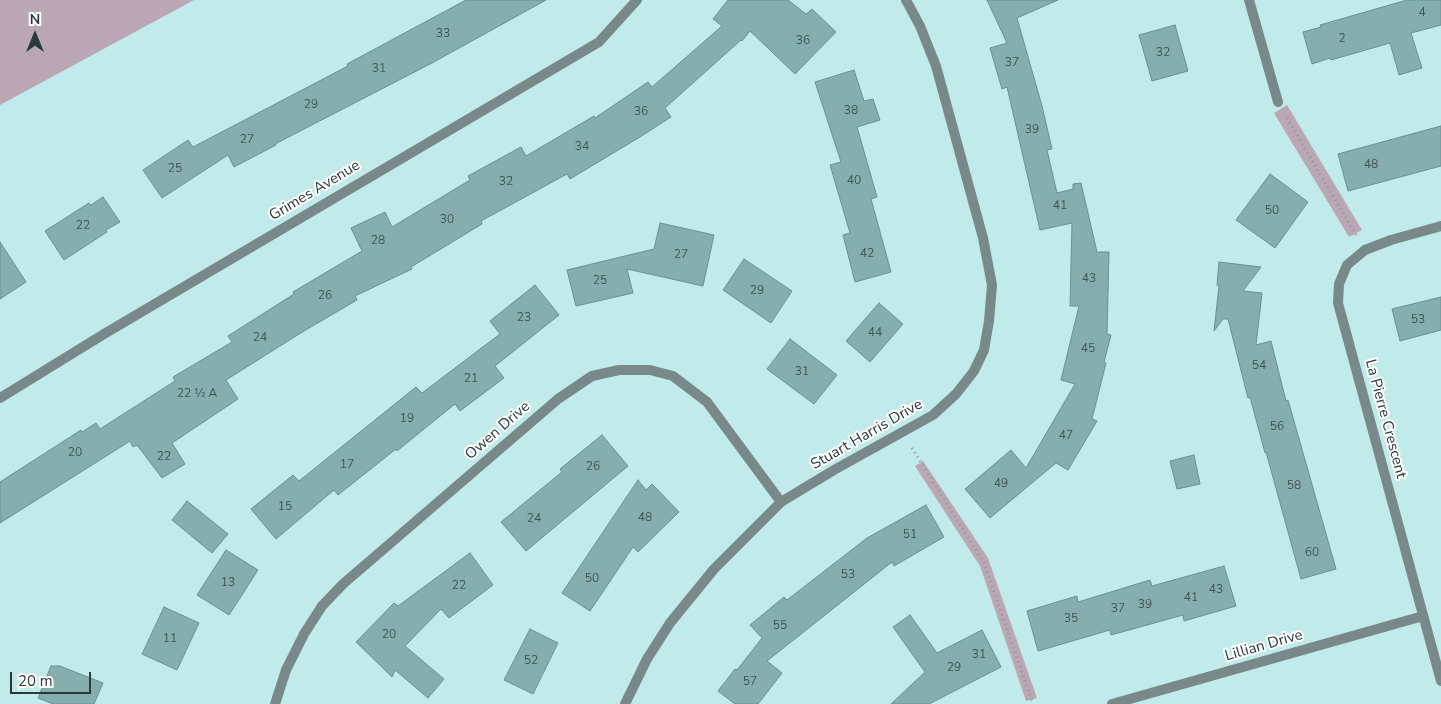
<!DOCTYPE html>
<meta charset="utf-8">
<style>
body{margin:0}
#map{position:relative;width:1441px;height:704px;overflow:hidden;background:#c1eaea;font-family:"Nunito Sans",sans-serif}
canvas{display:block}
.north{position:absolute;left:10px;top:10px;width:50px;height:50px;-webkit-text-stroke:4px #fff;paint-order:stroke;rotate:0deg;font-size:14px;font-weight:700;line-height:20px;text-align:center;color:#293939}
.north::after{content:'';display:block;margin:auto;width:18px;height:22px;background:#293939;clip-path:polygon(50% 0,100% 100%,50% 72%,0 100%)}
.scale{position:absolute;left:10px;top:672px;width:81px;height:22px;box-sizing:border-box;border:2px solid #293939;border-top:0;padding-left:6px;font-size:15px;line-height:18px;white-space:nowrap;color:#293939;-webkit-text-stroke:4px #fff;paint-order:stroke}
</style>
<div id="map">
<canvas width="1441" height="704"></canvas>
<div class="north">N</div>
<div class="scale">20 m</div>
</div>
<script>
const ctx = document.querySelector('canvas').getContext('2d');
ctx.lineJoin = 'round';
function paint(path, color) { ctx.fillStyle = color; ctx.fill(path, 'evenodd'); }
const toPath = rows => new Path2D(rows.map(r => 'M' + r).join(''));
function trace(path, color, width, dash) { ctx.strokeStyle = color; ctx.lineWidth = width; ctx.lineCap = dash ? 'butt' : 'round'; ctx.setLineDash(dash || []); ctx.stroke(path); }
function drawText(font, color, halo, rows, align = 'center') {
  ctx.font = font + ' "Nunito Sans",sans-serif'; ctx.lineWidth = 4; ctx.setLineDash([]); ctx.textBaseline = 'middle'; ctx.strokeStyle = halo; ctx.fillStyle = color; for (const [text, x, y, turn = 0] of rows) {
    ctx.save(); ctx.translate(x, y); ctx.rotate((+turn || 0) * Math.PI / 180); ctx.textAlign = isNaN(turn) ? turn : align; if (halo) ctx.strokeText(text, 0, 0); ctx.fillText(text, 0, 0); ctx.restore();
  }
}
const green = toPath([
 [0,0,194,0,0,105],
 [1287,105,1362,230,1349,237,1274,113],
 [923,461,988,558,1037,698,1026,701,980,566,915,466]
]);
const building = toPath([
 [466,0,546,0,432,63,275,144,276,145,234,167,228,155,162,198,143,170,188,140,193,147,348,66,347,64,466,0],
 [728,0,788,0,806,14,812,9,836,32,795,74,750,31,742,41,741,40,665,108,671,117,640,137,570,179,567,174,481,221,482,224,411,267,412,269,355,296,357,300,304,331,226,380,238,399,172,443,185,464,162,478,137,445,133,447,130,441,0,523,0,482,81,430,82,432,96,423,100,429,175,381,173,377,232,342,228,336,294,294,293,292,362,251,351,228,385,212,392,227,470,180,468,176,521,147,526,156,594,116,595,118,648,82,652,87,722,26,713,19,728,0],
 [987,0,1058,0,1017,18,1042,106,1052,149,1047,150,1057,193,1073,189,1073,184,1081,183,1097,252,1109,252,1107,334,1111,335,1104,362,1106,363,1092,419,1097,421,1068,470,1056,463,990,518,965,489,1011,450,1026,468,1075,384,1061,380,1079,306,1070,306,1072,223,1040,230,1007,87,1002,89,990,48,1007,43,987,0],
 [1407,0,1441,0,1441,25,1411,33,1422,68,1399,75,1390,43,1331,60,1330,58,1312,64,1303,32,1321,27,1320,25,1407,0],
 [1175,25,1188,71,1152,81,1139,35,1175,25],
 [854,70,864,101,873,99,880,120,857,127,877,197,871,199,891,272,855,282,843,235,850,233,830,165,841,162,815,82,854,70],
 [1441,126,1441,166,1348,191,1338,154,1441,126],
 [1270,174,1308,202,1275,248,1236,220,1270,174],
 [103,197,120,222,106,230,107,232,64,260,45,231,89,203,91,205,103,197],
 [660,223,714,235,703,286,627,269,633,293,576,306,567,270,654,249,660,223],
 [0,242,26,282,0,299,0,242],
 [744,259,792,291,771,323,723,290,744,259],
 [1219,262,1261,267,1243,291,1262,293,1256,345,1271,341,1286,401,1288,400,1336,569,1301,579,1266,452,1265,453,1250,397,1248,398,1228,319,1223,319,1214,331,1219,286,1217,285,1219,262],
 [535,285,559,315,495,366,504,378,460,411,455,404,397,451,396,449,338,495,334,490,276,539,251,509,293,475,299,481,416,387,422,393,500,334,490,321,535,285],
 [1441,297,1441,330,1400,341,1392,309,1441,297],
 [879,303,903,324,870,362,846,341,879,303],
 [790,339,837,375,814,404,767,369,790,339],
 [602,435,628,466,526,551,501,522,562,472,560,469,602,435],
 [1194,455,1200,484,1177,489,1170,461,1194,455],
 [638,480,646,490,652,484,679,512,638,552,633,547,590,611,562,593,638,480],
 [187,501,228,534,212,553,172,520,187,501],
 [926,505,944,537,894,566,892,562,767,661,782,673,758,704,735,704,718,691,735,669,737,670,762,638,750,625,784,597,787,600,867,538,926,505],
 [226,550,258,570,229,615,197,595,226,550],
 [470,553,493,585,449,618,441,609,405,646,444,679,428,698,395,670,392,677,356,642,394,603,398,606,470,553],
 [1224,566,1236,606,1184,621,1183,615,1111,635,1110,630,1038,651,1027,611,1077,596,1078,602,1150,580,1152,586,1224,566],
 [164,607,199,623,177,670,142,654,164,607],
 [910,615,937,653,982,630,1001,667,929,704,891,704,925,672,893,627,910,615],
 [530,629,558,643,533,694,504,680,530,629],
 [51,666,60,666,103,683,94,704,53,704,38,698,51,666]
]);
const path = toPath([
 [1287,118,1356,235],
 [912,448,984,563,1033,704]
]);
const minor = toPath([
 [1249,0,1278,102],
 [1441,226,1391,240,1365,250,1347,265,1339,284,1338,303,1441,681],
 [0,398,104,334,599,42,637,0],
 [275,704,286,670,304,634,322,606,343,584,558,399,592,376,619,370,650,370,673,376,707,402,781,502],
 [625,704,647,659,670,623,714,569,781,502,834,470,933,415,956,394,974,371,984,350,989,321,992,285,983,238,936,66,920,26,906,0],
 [1112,704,1423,616]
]);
const numberNames = [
 ["4",1422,13],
 ["33",443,34],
 ["2",1342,39],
 ["36",803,41],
 ["32",1163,53],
 ["37",1012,63],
 ["31",379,69],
 ["29",311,105],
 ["38",851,111],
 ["36",641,112],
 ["39",1032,130],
 ["27",247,140],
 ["34",582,147],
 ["48",1371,165],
 ["25",175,169],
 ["40",854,181],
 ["32",506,182],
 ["41",1060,206],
 ["50",1272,211],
 ["30",447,220],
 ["22",83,226],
 ["28",378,241],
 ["42",867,254],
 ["27",681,255],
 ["43",1089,279],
 ["25",600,281],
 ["29",757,291],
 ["26",325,296],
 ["23",524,318],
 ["53",1418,320],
 ["44",875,333],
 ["24",260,338],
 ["45",1088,349],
 ["54",1259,366],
 ["31",802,372],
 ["21",471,379],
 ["22 ½ A",197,394],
 ["19",407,419],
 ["56",1277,427],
 ["47",1066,436],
 ["20",75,453],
 ["22",164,457],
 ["17",347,465],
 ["26",593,467],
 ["49",1001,484],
 ["58",1294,486],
 ["15",285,507],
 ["48",645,518],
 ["24",534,519],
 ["51",910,535],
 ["60",1312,553],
 ["53",848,575],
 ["50",592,579],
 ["13",228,583],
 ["22",459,586],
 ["43",1216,590],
 ["41",1191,598],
 ["39",1145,605],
 ["37",1118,609],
 ["35",1071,619],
 ["55",780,626],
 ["20",389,635],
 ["11",170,639],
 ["31",979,655],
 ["52",531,661],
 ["29",954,668],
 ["57",750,682]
];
const streetNames = [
 ["Grimes Avenue",315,191,-31],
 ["La Pierre Crescent",1385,419,75],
 ["Owen Drive",498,431,-41],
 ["Stuart Harris Drive",867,435,-30],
 ["Lillian Drive",1264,646,-16]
];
paint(green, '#bba7b3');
paint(building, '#87aeae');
trace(building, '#6a9090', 1);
trace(path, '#7d9b9b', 3, [1, 4]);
trace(minor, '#798989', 10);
drawText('12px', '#405656', null, numberNames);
drawText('15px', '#293939', '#fff', streetNames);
</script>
